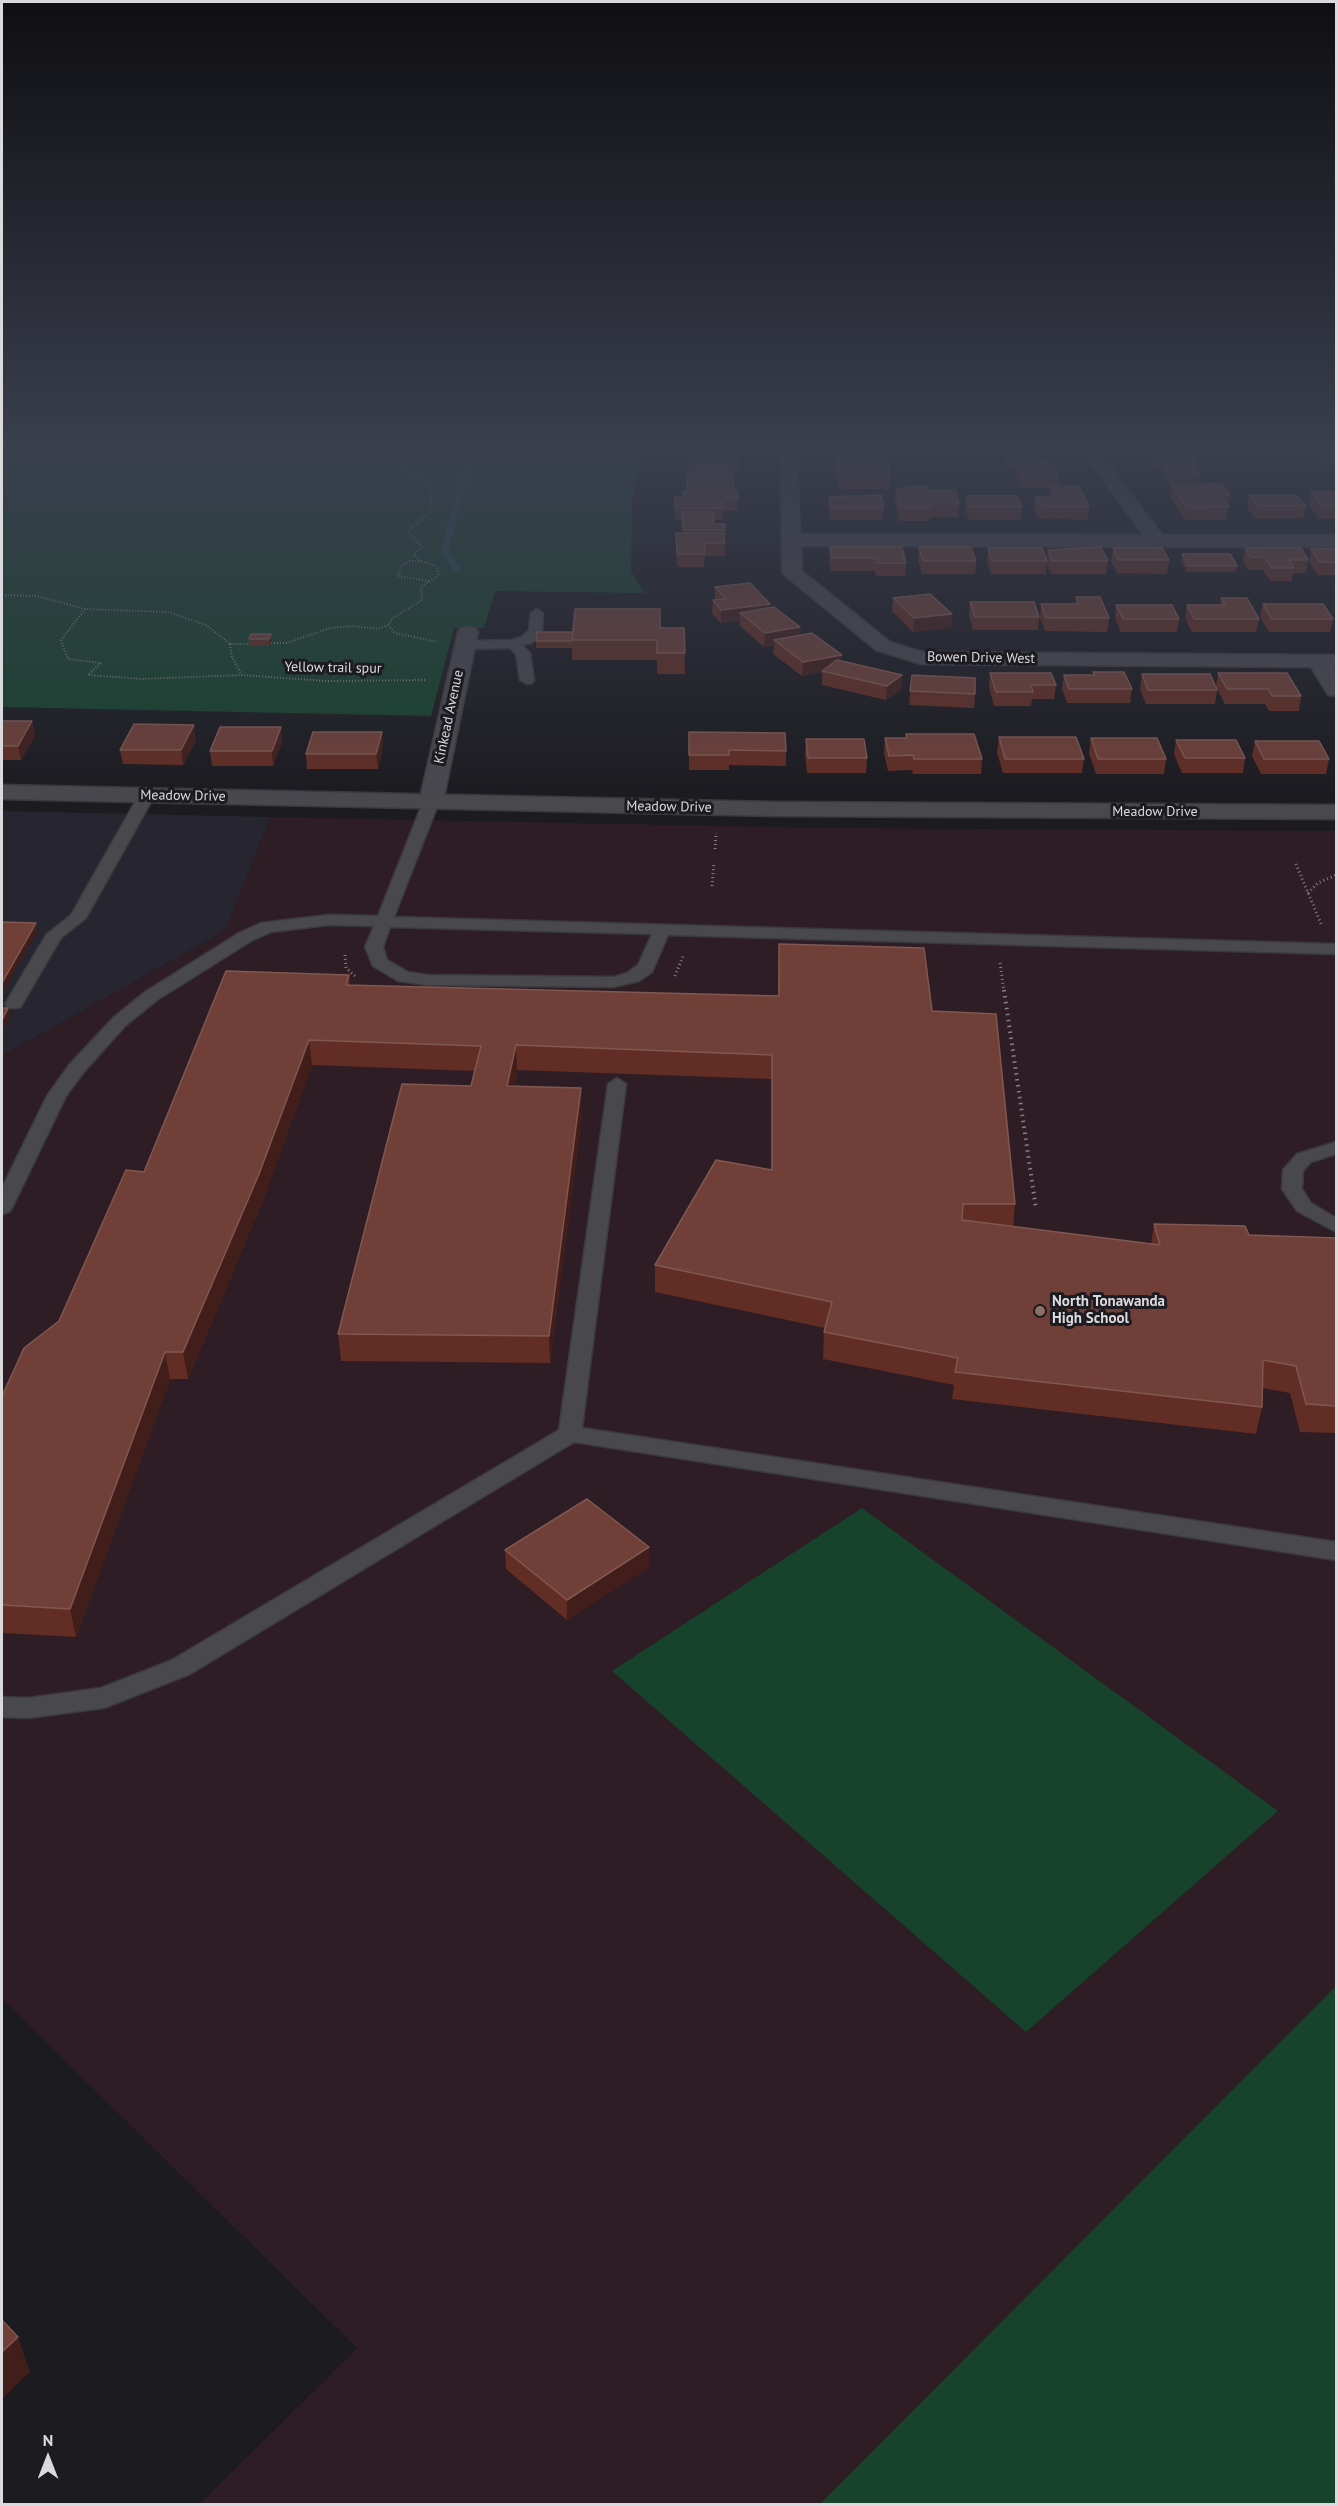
<!DOCTYPE html>
<style>
body{margin:0}
#map{position:relative;width:1338px;height:2506px;overflow:hidden;background:#1c1b20;font-family:"PT Sans",sans-serif}
canvas{display:block}
.frame{position:absolute;inset:0;border:3px solid #dad9dc;pointer-events:none}
.north{position:absolute;left:18px;top:2428px;width:60px;height:60px;-webkit-text-stroke:4px #1c1b20;paint-order:stroke;rotate:0deg;font-size:16px;font-weight:700;line-height:24px;text-align:center;color:#dad9dc}
.north::after{content:'';display:block;margin:auto;width:21px;height:27px;background:#dad9dc;clip-path:polygon(50% 0,100% 100%,50% 72%,0 100%)}
</style>
<div id="map">
<canvas width="1338" height="2506"></canvas>
<div class="frame"></div>
<div class="north">N</div>
</div>
<script>
const ctx = document.querySelector('canvas').getContext('2d');
ctx.lineJoin = 'round';
function paint(path, color) { ctx.fillStyle = color; ctx.fill(path, 'evenodd'); }
const toPath = rows => new Path2D(rows.map(r => 'M' + r).join(''));
function trace(path, color, width, dash) { ctx.strokeStyle = color; ctx.lineWidth = width; ctx.lineCap = dash ? 'butt' : 'round'; ctx.setLineDash(dash || []); ctx.stroke(path); }
function drawText(font, color, halo, rows, align = 'center') {
  ctx.font = font + ' "PT Sans",sans-serif'; ctx.lineWidth = 6; ctx.setLineDash([]); ctx.textBaseline = 'middle'; ctx.strokeStyle = halo; ctx.fillStyle = color; for (const [text, x, y, turn = 0] of rows) {
    ctx.save(); ctx.translate(x, y); ctx.rotate((+turn || 0) * Math.PI / 180); ctx.textAlign = isNaN(turn) ? turn : align; if (halo) ctx.strokeText(text, 0, 0); ctx.fillText(text, 0, 0); ctx.restore();
  }
}
const built = toPath([
 [2,811,271,817,225,931,2,1056]
]);
const education = toPath([
 [271,817,824,828,1336,831,1336,2504,200,2504,357,2348,2,1999,2,1056,225,931]
]);
const green = toPath([
 [2,451,643,451,632,500,631,571,644,593,495,591,484,628,454,628,431,716,2,707],
 [862,1508,1278,1811,1026,2032,612,1671],
 [1336,1986,1336,2504,820,2504]
]);
const stream = toPath([
 [457,569,445,549,471,451]
]);
const pathFar2 = toPath([
 [419,561,410,561,401,566,398,576,429,581],
 [2,595,36,596,85,609,168,612,206,625,230,644,254,644],
 [85,609,61,640,68,659,101,663,88,675,142,679,242,675],
 [388,625,395,633,437,642],
 [268,643,287,643,330,628,354,626,378,629,388,625,393,618,422,600,421,587,439,575,436,566,420,561,414,555,422,547,408,531,430,512,432,486,403,466,404,459,397,451],
 [230,644,232,657,242,675,326,681,426,680]
]);
const pathFar1 = toPath([
 [715,849,716,833],
 [1296,864,1321,924],
 [712,886,714,863],
 [1308,893,1318,883,1336,875],
 [345,955,346,968,355,976],
 [1000,963,1004,991],
 [675,976,683,956]
]);
const path = toPath([
 [1004,990,1036,1209]
]);
const service = toPath([
 [537,609,543,613,542,630,532,643,522,645,530,653,534,680,532,683,527,684,520,680,516,654,510,648,465,649,458,645,465,641,512,640,522,637,529,630,531,613,537,609],
 [147,790,155,795,86,918,61,938,20,1008,8,1008,5,1004,46,935,71,915,139,795,147,790],
 [431,797,439,802,394,917,1336,944,1336,954,668,935,652,972,639,981,614,987,427,985,398,981,373,966,365,947,374,926,328,925,271,932,251,941,157,1000,125,1026,83,1073,66,1096,12,1208,9,1212,2,1214,2,1188,47,1096,69,1065,113,1018,145,992,239,933,261,923,328,915,378,916,423,802,431,797],
 [390,927,652,934,638,965,627,973,614,977,427,975,408,972,387,960,383,947,390,927],
 [617,1078,626,1084,582,1428,1336,1542,1336,1560,574,1442,190,1674,104,1708,28,1718,2,1717,2,1697,28,1698,101,1688,172,1660,559,1430,608,1084,617,1078],
 [1336,1142,1336,1154,1311,1162,1303,1171,1302,1189,1311,1203,1336,1218,1336,1232,1297,1211,1282,1189,1283,1170,1297,1154,1336,1142]
]);
const minor = toPath([
 [781,451,797,451,800,534,1143,535,1082,451,1099,451,1162,535,1336,535,1336,547,801,546,802,571,890,642,923,652,1336,655,1336,667,1333,667,1336,674,1336,696,1328,695,1311,667,921,664,876,650,782,573,781,451],
 [468,626,475,628,478,632,443,802,439,807,431,809,423,807,419,802,458,632,461,628,468,626]
]);
const tertiary = toPath([
 [2,785,774,802,1336,805,1336,819,774,816,2,799,2,785]
]);
const wall = toPath([
 [696,451,737,451,738,473,732,473,734,491,738,499,738,511,723,511,723,520,714,520,714,524,725,530,725,556,705,556,704,567,677,567,676,533,683,533,682,520,675,520,675,497,684,497,687,491,687,472,689,472,689,454,696,454],
 [836,451,881,451,882,458,890,477,889,489,838,489,835,470,836,458,837,458],
 [994,451,1039,451,1043,461,1059,476,1058,486,1089,507,1088,520,1038,518,1034,509,1035,497,1049,497,1050,488,1021,488,1014,473,1014,468,1009,468,1004,456,1004,452,994,452],
 [1147,451,1154,451,1197,457,1195,466,1201,476,1200,485,1230,495,1227,520,1185,520,1170,497,1171,488,1170,488,1160,471,1160,469,1155,469,1146,453],
 [1318,451,1336,451,1336,464,1326,464,1318,454],
 [906,486,927,490,959,504,958,517,930,517,929,521,899,521,895,502,896,489,906,489],
 [1311,492,1336,492,1336,519,1319,519,1308,504],
 [1249,495,1306,506,1303,518,1256,519,1247,508],
 [966,496,1022,507,1020,520,969,520,965,508],
 [829,497,884,508,883,520,830,520,828,509],
 [830,547,906,563,905,576,876,576,875,571,831,571,829,560],
 [919,547,976,561,975,574,922,574,918,560],
 [988,548,1047,561,1048,550,1108,561,1106,574,1051,574,1047,563,1046,574,991,574,987,561],
 [1113,548,1169,560,1167,574,1117,573,1111,561],
 [1245,548,1308,560,1306,573,1293,573,1292,581,1270,581,1263,570,1248,570,1243,561],
 [1311,549,1336,549,1336,575,1318,575,1309,562],
 [1182,554,1237,566,1235,572,1187,572,1181,561],
 [715,587,770,604,769,608,799,635,842,661,902,675,901,690,886,700,822,685,822,672,802,676,773,654,774,645,764,647,740,626,740,621,721,623,712,614,713,600,715,600],
 [1076,597,1109,618,1107,632,1045,631,1040,618,1041,604,1075,604],
 [893,598,952,614,951,628,913,632,892,611],
 [1221,598,1259,619,1256,632,1192,632,1185,618,1187,605,1220,605],
 [970,602,1039,617,1038,630,973,630,969,615],
 [1263,604,1333,619,1330,632,1269,632,1260,617],
 [1116,605,1179,619,1177,632,1121,632,1115,618],
 [660,609,660,628,684,628,685,674,657,674,657,660,572,660,572,648,536,648,536,641],
 [271,634,272,641,270,646,250,646,249,639],
 [1093,672,1132,689,1130,703,1067,703,1062,689,1064,675,1093,675],
 [990,673,1056,685,1054,699,1032,699,1031,706,994,706,989,687],
 [1218,673,1301,696,1299,711,1269,711,1265,704,1225,704,1216,687],
 [1142,674,1217,690,1215,704,1146,704,1140,689],
 [912,675,975,694,974,708,909,705],
 [2,721,35,736,21,760,2,760],
 [281,727,282,742,273,766,212,766,210,751],
 [382,732,383,746,378,769,307,769,306,754],
 [689,732,786,751,786,766,729,765,729,770,689,770],
 [906,734,982,759,981,774,913,774,912,770,888,771,884,753,885,738,906,738],
 [999,737,1084,759,1082,773,1003,773,997,752],
 [1091,738,1166,759,1164,774,1096,774,1089,753],
 [806,739,867,758,866,773,807,773,805,754],
 [196,740,183,765,123,764,120,750],
 [1176,740,1245,758,1243,773,1182,773,1174,754],
 [1255,741,1329,759,1326,774,1261,774,1252,756],
 [779,944,932,1011,1015,1204,1013,1227,1151,1244,1154,1224,1249,1235,1336,1238,1336,1433,1300,1432,1290,1393,1262,1388,1262,1407,1256,1434,952,1399,954,1385,823,1359,824,1332,825,1328,655,1292,655,1265,771,1170,771,1079,517,1070,514,1086,582,1114,550,1363,341,1361,338,1334,471,1086,475,1071,312,1065,263,1200,188,1379,170,1379,76,1637,2,1633,2,1396,59,1321,144,1172,349,975,350,985,778,996],
 [505,1550,649,1567,567,1620,506,1569]
]);
const shadedWall = toPath([
 [770,604,769,618,740,613,740,621,721,623,721,610],
 [952,614,951,628,913,632,914,618],
 [800,627,799,641,774,640,774,645,764,647,765,633],
 [271,634,272,641,270,646,269,639],
 [842,655,841,669,822,671,822,672,802,676,803,662],
 [902,675,901,690,886,700,887,686],
 [32,721,35,736,21,760,18,746],
 [194,725,196,740,183,765,181,750],
 [281,727,282,742,273,766,272,751],
 [382,732,383,746,378,769,376,754],
 [36,923,37,931,2,994,2,983],
 [8,1008,10,1017,2,1032,2,1020],
 [309,1040,312,1065,263,1200,188,1379,183,1352],
 [516,1045,517,1070,508,1112,507,1086],
 [581,1088,582,1114,550,1363,549,1336],
 [165,1352,170,1379,76,1637,70,1609],
 [649,1547,649,1567,567,1620,567,1600],
 [18,2337,30,2372,2,2399,2,2352]
]);
const building = toPath([
 [839,451,881,451,882,456,839,456,839,451],
 [1005,451,1039,451,1043,461,1015,461,1015,462,1009,462,1005,451],
 [1154,451,1193,451,1197,457,1157,457,1154,451],
 [689,454,738,454,738,461,727,461,727,469,689,469,689,454],
 [836,458,886,458,890,477,839,477,836,458],
 [1161,459,1191,459,1201,476,1171,476,1161,459],
 [1015,461,1051,461,1059,476,1022,476,1015,461],
 [687,472,732,472,734,488,687,488,687,472],
 [1222,484,1230,495,1220,495,1229,507,1187,508,1171,485,1222,484],
 [906,486,927,486,927,490,955,490,959,504,929,504,930,508,900,508,896,489,907,489,906,486],
 [1051,486,1079,486,1089,507,1039,506,1035,497,1055,497,1051,486],
 [683,491,737,491,738,499,723,499,723,508,675,508,675,497,684,497,683,491],
 [1311,492,1336,492,1336,506,1322,506,1311,492],
 [881,495,884,508,831,508,829,497,881,495],
 [1249,495,1296,495,1306,506,1258,506,1249,495],
 [966,496,1017,496,1022,507,970,507,966,496],
 [682,512,714,512,714,524,725,524,725,530,683,530,682,512],
 [676,533,724,533,725,543,704,543,705,554,677,554,676,533],
 [830,547,902,547,906,563,877,563,876,558,832,558,830,547],
 [919,547,971,547,976,561,923,561,919,547],
 [1101,547,1108,561,1052,561,1048,550,1101,547],
 [988,548,1042,548,1047,561,992,561,988,548],
 [1113,548,1162,548,1169,560,1118,560,1113,548],
 [1245,548,1301,548,1308,560,1289,560,1294,568,1272,568,1265,557,1250,557,1245,548],
 [1311,549,1336,549,1336,562,1320,562,1311,549],
 [1182,554,1230,554,1237,566,1188,566,1182,554],
 [750,583,770,604,721,610,713,600,726,599,715,587,750,583],
 [930,594,952,614,914,618,893,598,930,594],
 [1076,597,1100,597,1109,618,1046,618,1041,604,1079,604,1076,597],
 [1221,598,1247,598,1259,619,1194,619,1187,605,1225,605,1221,598],
 [970,602,1034,602,1039,617,975,617,970,602],
 [1263,604,1323,604,1333,619,1271,619,1263,604],
 [1116,605,1172,605,1179,619,1123,619,1116,605],
 [774,607,800,627,765,633,740,613,774,607],
 [575,609,660,609,660,628,684,628,685,653,657,653,657,640,572,640,575,609],
 [537,632,573,632,572,641,536,641,537,632],
 [812,633,842,655,803,662,774,640,812,633],
 [251,634,271,634,269,639,249,639,251,634],
 [837,660,902,675,887,686,822,671,837,660],
 [1093,672,1124,672,1132,689,1069,689,1064,675,1095,675,1093,672],
 [990,673,1051,673,1056,685,1031,685,1033,692,996,692,990,673],
 [1218,673,1287,673,1301,696,1272,696,1268,689,1227,689,1218,673],
 [1142,674,1210,674,1217,690,1148,690,1142,674],
 [912,675,975,678,975,694,910,691,912,675],
 [2,721,32,721,18,746,2,746,2,721],
 [134,724,194,725,181,750,120,750,134,724],
 [220,727,281,727,272,751,210,751,220,727],
 [313,732,382,732,376,754,306,754,313,732],
 [689,732,785,733,786,751,729,750,729,755,689,755,689,732],
 [906,734,974,734,982,759,914,759,913,755,889,756,885,738,907,738,906,734],
 [999,737,1076,737,1084,759,1005,759,999,737],
 [1091,738,1157,738,1166,759,1098,759,1091,738],
 [806,739,864,739,867,758,808,758,806,739],
 [1176,740,1236,740,1245,758,1185,758,1176,740],
 [1255,741,1319,741,1329,759,1264,759,1255,741],
 [2,922,36,923,2,983,2,922],
 [779,944,924,948,932,1011,996,1014,1015,1204,963,1204,962,1220,1160,1245,1154,1224,1245,1226,1249,1235,1336,1238,1336,1406,1306,1404,1296,1366,1263,1360,1262,1407,955,1372,958,1358,824,1332,832,1302,655,1265,716,1160,772,1170,772,1055,516,1045,507,1086,581,1088,549,1336,338,1334,402,1084,471,1086,481,1046,309,1040,259,1174,183,1352,165,1352,70,1609,2,1605,2,1396,24,1348,59,1321,126,1170,144,1172,226,971,349,975,346,985,779,996,779,944],
 [2,1008,8,1008,2,1020,2,1008],
 [587,1499,649,1547,567,1600,505,1550,587,1499],
 [2,2320,18,2337,2,2352,2,2320]
]);
const markers = [
 [1040,1311,6,"#8d6e63"]
];
const farStreetnames = [
 ["Bowen Drive West",981,658,1],
 ["Yellow trail spur",333,668,1],
 ["Kinkead Avenue",449,717,-78],
 ["Meadow Drive",183,796,1],
 ["Meadow Drive",669,807,1],
 ["Meadow Drive",1155,812]
];
const poiNames = [
 ["North Tonawanda",1052,1302],
 ["High School",1052,1319]
];
paint(built, '#27252f');
paint(education, '#2e1d24');
paint(green, '#17422c');
trace(stream, '#1f4f52', 7);
trace(service, '#3a393c', 3);
trace(minor, '#3a393c', 3);
trace(tertiary, '#3a393c', 3);
trace(pathFar2, '#828185', 2, [1, 2]);
trace(pathFar1, '#828185', 3, [1, 3]);
trace(path, '#828185', 4, [1.5, 4.5]);
paint(service, '#49484d');
paint(minor, '#49484d');
paint(tertiary, '#49484d');
paint(wall, '#622d24');
paint(shadedWall, '#411e1a');
paint(building, '#6f3f38');
trace(building, '#805851', 1.5);
const sky = ctx.createLinearGradient(0, 0, 0, 802);
sky.addColorStop(0, '#0f0f12');
sky.addColorStop(0.56, '#3a3f4e');
sky.addColorStop(1, '#3a3f4e00');
ctx.fillStyle = sky;
ctx.fillRect(0, 0, 1338, 802);
for (const [x, y, r, color] of markers) { const dot = new Path2D(); dot.arc(x, y, r, 0, 2 * Math.PI); ctx.fillStyle = color; ctx.fill(dot); trace(dot, '#1c1b20', 2); }
drawText('14px', '#dad9dc', '#1c1b20', farStreetnames);
drawText('bold 15px', '#dad9dc', '#1c1b20', poiNames, 'left');
</script>
